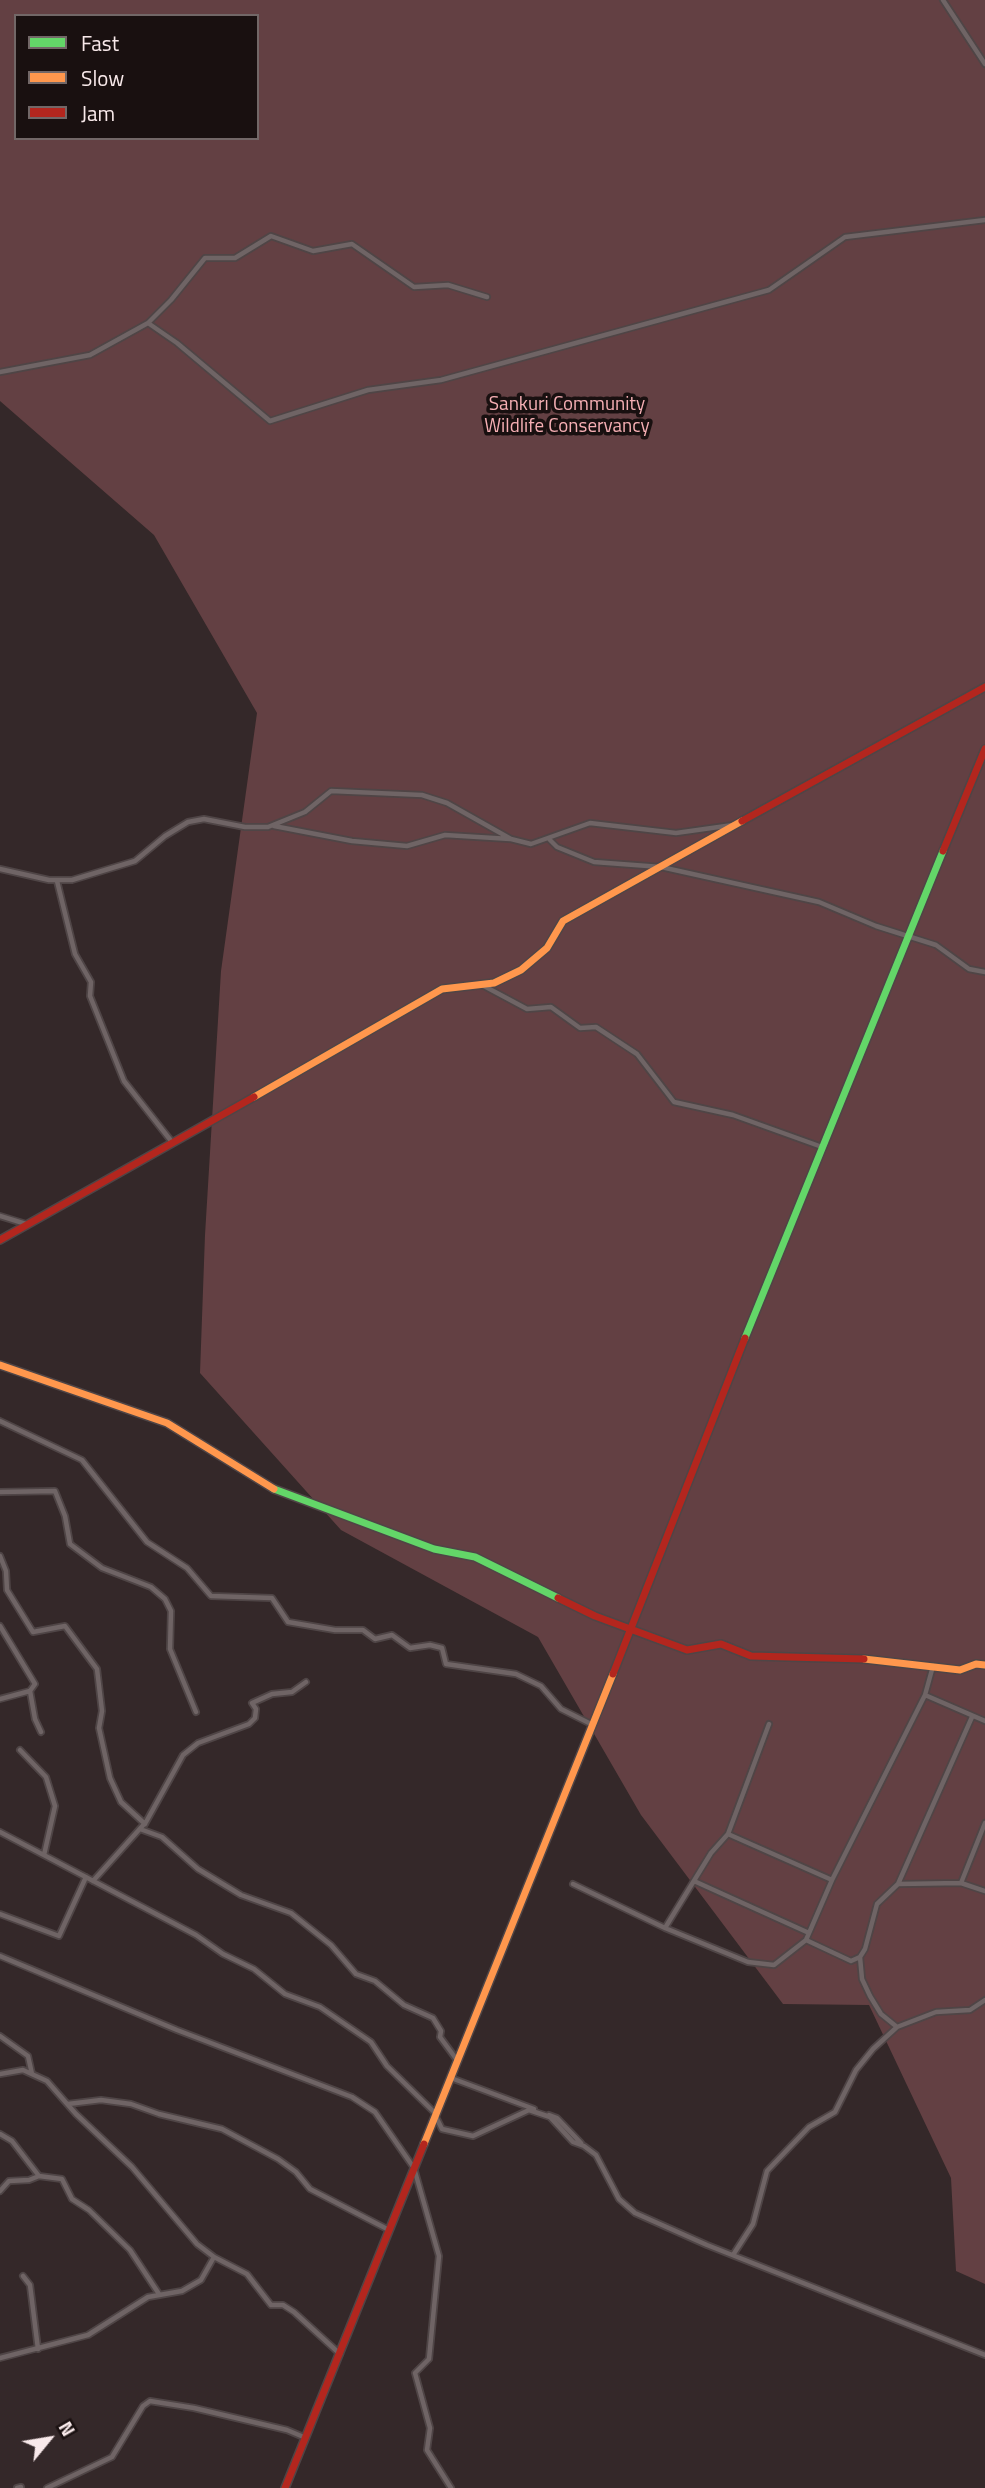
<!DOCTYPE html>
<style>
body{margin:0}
#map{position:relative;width:985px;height:2488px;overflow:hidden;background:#342829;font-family:"Titillium Web",sans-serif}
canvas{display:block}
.legend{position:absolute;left:14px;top:14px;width:245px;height:126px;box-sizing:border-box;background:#191010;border:2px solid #726767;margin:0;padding:9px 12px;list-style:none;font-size:21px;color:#f8e9ea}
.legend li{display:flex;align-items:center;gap:14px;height:35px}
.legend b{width:35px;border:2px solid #726767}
.north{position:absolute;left:14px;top:2404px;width:70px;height:70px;-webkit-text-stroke:5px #191010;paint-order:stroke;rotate:60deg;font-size:19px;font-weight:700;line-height:28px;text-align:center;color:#f8e9ea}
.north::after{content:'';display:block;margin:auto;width:24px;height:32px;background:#f8e9ea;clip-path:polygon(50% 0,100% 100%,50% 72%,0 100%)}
</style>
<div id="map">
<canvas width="985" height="2488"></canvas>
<ul class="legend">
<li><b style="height:9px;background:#63d668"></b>Fast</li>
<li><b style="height:9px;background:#ff974d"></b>Slow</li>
<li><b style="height:9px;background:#b3261e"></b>Jam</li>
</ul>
<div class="north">N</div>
</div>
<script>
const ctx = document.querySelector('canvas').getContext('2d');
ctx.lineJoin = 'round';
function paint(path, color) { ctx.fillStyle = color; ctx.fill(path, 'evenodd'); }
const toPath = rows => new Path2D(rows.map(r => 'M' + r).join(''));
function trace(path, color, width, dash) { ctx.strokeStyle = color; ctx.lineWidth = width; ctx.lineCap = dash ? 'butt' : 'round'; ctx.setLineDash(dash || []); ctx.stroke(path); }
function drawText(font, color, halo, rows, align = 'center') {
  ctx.font = font + ' "Titillium Web",sans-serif'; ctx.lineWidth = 7; ctx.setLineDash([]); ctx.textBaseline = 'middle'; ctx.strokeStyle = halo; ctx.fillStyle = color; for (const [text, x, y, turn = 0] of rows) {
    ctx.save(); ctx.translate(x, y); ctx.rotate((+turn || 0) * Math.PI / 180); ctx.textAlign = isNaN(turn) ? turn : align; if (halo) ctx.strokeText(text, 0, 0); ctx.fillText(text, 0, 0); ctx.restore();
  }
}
const green = toPath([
 [0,0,985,0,985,2284,956,2271,951,2178,869,2005,783,2004,641,1815,538,1637,341,1530,200,1373,205,1235,221,971,257,713,154,535,0,401],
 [16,16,257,16,257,138,16,138]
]);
const street = toPath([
 [943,0,985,64],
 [148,323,177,343,270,421,368,390,441,380,769,290,845,237,985,220],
 [0,372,90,355,148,323,171,300,205,258,235,258,271,236,313,251,352,244,414,287,448,285,487,297],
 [274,826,352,841,407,846,445,835,510,839],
 [550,840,557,847,594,862,661,867,819,902,876,926,936,945,969,969,985,972],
 [0,869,49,880,72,880,135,861,165,836,188,822,204,819,245,827,268,827,305,812,331,791,422,795,447,803,511,839,531,844,590,823,676,833,733,825],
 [57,881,75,954,91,982,90,996,124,1081,172,1142],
 [484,986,527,1009,551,1007,580,1028,596,1027,637,1054,674,1102,733,1115,822,1147],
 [0,1216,26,1224],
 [0,1421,82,1460,147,1542,187,1568,211,1596,272,1598,288,1622,335,1630,363,1630,375,1639,392,1635,410,1648,430,1645,442,1648,446,1664,516,1674,541,1686,561,1709,591,1724],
 [0,1492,55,1491,65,1516,70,1544,102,1568,151,1587,165,1599,171,1611,170,1649,196,1712],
 [0,1556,6,1571,7,1590,33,1632,65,1626,97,1669,102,1711,99,1728,110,1778,121,1802,145,1824],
 [0,1626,35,1684,30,1691,35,1719,41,1732],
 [925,1695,985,1721],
 [0,1699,30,1691],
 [20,1750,46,1777,55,1806,44,1855],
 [140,1829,162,1837,198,1869,241,1895,291,1913,331,1945,356,1974,375,1981,404,2005,433,2018,441,2031,440,2037,457,2060],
 [0,1832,196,1935,223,1954,254,1969,285,1994,320,2007,371,2042,387,2066,436,2114],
 [728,1834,832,1880,806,1940],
 [832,1880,925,1695,933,1666],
 [93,1881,146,1822,183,1755,198,1743,249,1724,255,1718,256,1709,252,1703,272,1694,292,1692,306,1682],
 [694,1881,809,1933],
 [961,1883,985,1891],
 [573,1884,665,1928,748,1962,774,1965,806,1940,851,1961,860,1957,865,1949,877,1904,898,1884,961,1883,985,1823],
 [898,1884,972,1717],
 [0,1914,59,1936,86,1877],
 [665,1928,711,1853,728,1834,769,1724],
 [0,1956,177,2030,352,2097,375,2112,414,2168,439,2256,429,2359,415,2373,430,2428,427,2450,451,2488],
 [897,2027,936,2012,970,2010,985,2000],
 [0,2036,28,2056,32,2074],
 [0,2074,23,2070,47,2081,76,2114,132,2167,197,2244,214,2257,247,2274,271,2305,283,2305,294,2312,340,2354],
 [451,2078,534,2109],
 [68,2104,101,2100,131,2104,159,2114,222,2129,278,2159,296,2172,310,2189,389,2230],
 [549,2115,557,2118,581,2143],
 [436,2117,442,2129,473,2136,529,2110,550,2117,573,2142,584,2146,596,2155,619,2199,635,2213,707,2245,985,2355],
 [0,2134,12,2141,39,2176,62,2179,72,2199,89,2210,130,2250,159,2294],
 [0,2191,9,2181,29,2180,39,2176],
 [733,2255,753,2224,767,2171,809,2127,835,2112,856,2070,873,2049,897,2027,881,2014,870,1996,862,1979,860,1957],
 [23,2276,30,2285,38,2349],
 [0,2358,88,2335,148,2297,182,2291,201,2280,214,2257],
 [17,2488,21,2487],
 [47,2488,112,2457,143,2406,150,2401,194,2408,287,2430,306,2438]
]);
const fast = toPath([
 [745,1338,943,851],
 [274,1489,434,1549,475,1557,558,1598]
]);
const slow = toPath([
 [254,1097,442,989,494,983,521,970,547,948,563,921,742,821],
 [0,1365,167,1423,274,1489],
 [864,1659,960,1670,976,1664,985,1665],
 [424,2144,613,1674]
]);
const jam = toPath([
 [742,821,985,687],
 [943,851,985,749],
 [0,1240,254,1097],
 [558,1598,595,1616,687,1650,721,1644,751,1656,864,1659],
 [613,1674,745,1338],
 [285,2488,424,2144]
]);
const parkNames = [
 ["Sankuri Community",567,405],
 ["Wildlife Conservancy",567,427]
];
paint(green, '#634043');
trace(street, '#4f4546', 8);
trace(fast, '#4f4546', 10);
trace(slow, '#4f4546', 10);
trace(jam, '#4f4546', 10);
trace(street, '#6f6465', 4.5);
trace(fast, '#63d668', 7);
trace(slow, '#ff974d', 7);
trace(jam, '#b3261e', 7);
drawText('19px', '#f6afb4', '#191010', parkNames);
</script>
